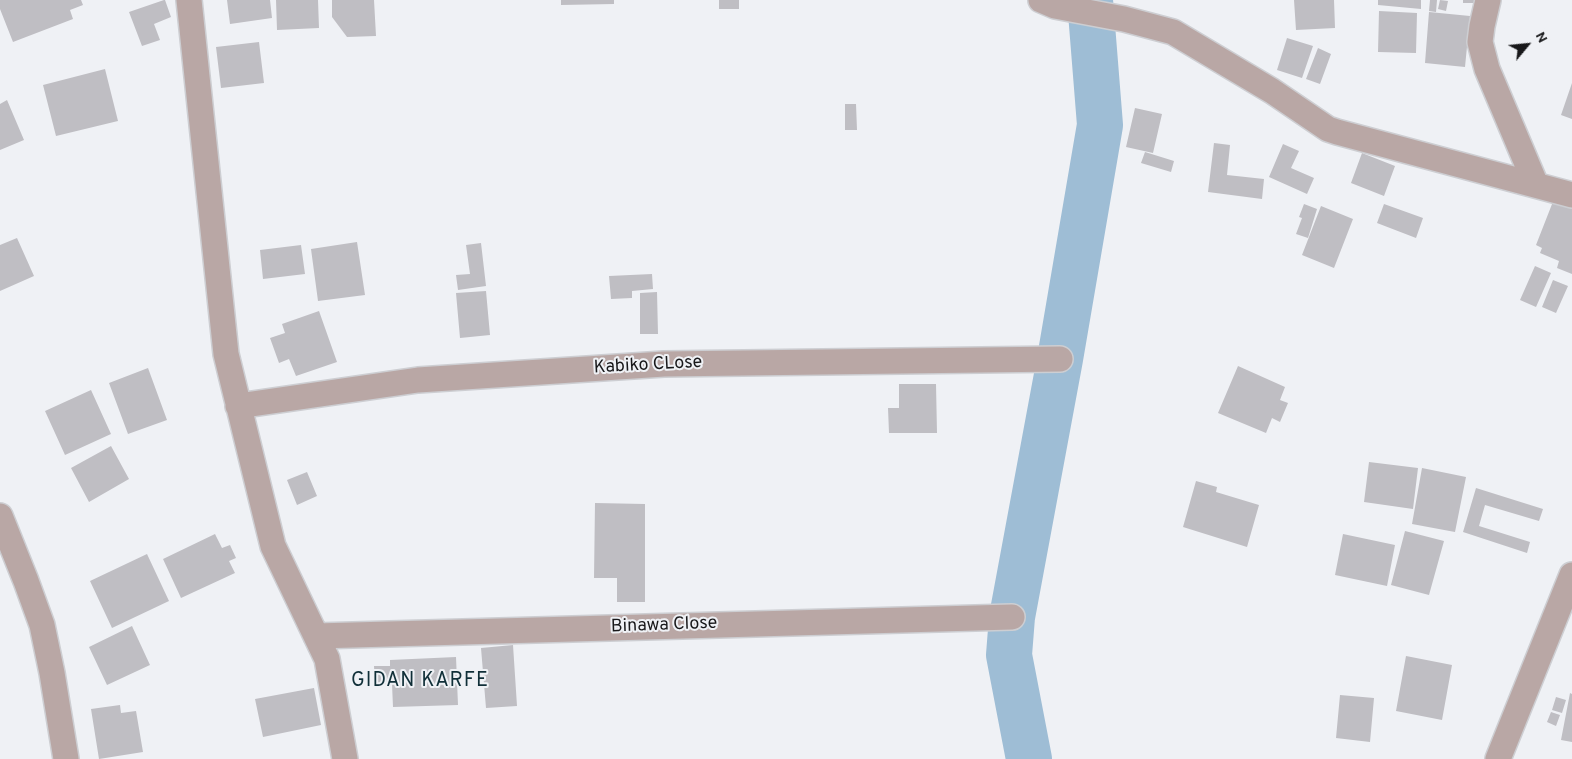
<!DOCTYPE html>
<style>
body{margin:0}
#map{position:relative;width:1572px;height:759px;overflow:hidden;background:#eff1f5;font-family:Overpass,sans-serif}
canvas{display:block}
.north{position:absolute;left:1502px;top:20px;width:50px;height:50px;-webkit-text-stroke:4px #eff1f5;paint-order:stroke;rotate:62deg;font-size:14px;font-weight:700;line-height:20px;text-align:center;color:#18181a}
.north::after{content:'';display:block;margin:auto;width:18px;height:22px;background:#18181a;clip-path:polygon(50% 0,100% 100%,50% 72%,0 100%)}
</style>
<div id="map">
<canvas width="1572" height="759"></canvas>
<div class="north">N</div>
</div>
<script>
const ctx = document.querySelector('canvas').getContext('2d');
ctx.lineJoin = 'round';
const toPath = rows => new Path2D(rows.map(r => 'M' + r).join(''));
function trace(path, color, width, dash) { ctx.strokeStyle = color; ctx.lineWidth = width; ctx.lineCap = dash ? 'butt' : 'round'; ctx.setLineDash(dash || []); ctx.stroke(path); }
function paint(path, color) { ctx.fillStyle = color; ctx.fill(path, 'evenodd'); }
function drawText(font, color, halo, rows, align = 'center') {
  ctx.font = font + ' Overpass,sans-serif'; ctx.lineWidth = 4; ctx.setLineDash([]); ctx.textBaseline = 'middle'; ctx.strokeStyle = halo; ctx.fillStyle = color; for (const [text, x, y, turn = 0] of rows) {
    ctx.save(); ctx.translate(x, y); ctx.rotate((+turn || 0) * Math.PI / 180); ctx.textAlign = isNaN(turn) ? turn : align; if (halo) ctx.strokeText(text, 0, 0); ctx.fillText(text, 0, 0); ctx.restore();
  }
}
const river = toPath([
 [1029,759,1009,655,1012,617,1060,359,1100,125,1090,0]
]);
const building = toPath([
 [0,0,81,0,83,5,70,10,73,19,13,42,0,9],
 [164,0,165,0,171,17,154,24,160,40,142,46,129,12],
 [227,0,270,0,272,18,230,24],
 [276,0,318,0,319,28,277,30],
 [332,0,374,0,376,36,347,37,332,17],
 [561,0,614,0,614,4,561,5],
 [719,0,739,0,739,9,719,9],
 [1294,0,1334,0,1335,28,1296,30],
 [1378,0,1421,0,1421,9,1378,5],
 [1430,0,1437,0,1436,12,1429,11],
 [1440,0,1448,1,1446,11,1438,9],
 [1463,0,1477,0,1477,3,1463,3],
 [1379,11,1417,13,1416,53,1378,52],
 [1429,12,1470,16,1465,67,1425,63],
 [1287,38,1313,46,1302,78,1277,70],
 [259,42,264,83,221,88,216,47],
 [1318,48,1331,54,1320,84,1306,79],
 [105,69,118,121,56,136,43,85],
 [1572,83,1572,119,1561,115],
 [7,100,24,140,0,150,0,104],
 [845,104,856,104,857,130,845,130],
 [1135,108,1162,114,1153,153,1126,147],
 [1214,143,1230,145,1227,175,1264,179,1262,199,1208,192],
 [1283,144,1299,151,1291,168,1314,178,1307,194,1269,177],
 [1145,152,1174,161,1171,172,1141,163],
 [1362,153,1395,166,1384,196,1351,183],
 [1554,199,1572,207,1572,274,1557,268,1559,261,1540,253,1542,248,1536,245],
 [1304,204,1317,209,1308,238,1296,234,1302,218,1299,217],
 [1384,204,1423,218,1416,238,1377,223],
 [1321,206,1353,219,1334,268,1302,255],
 [17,238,34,276,0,291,0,245],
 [357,242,365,295,318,301,311,249],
 [481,243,486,286,458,290,456,275,470,274,466,245],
 [301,245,305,274,263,279,260,250],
 [1535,266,1551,273,1536,307,1520,300],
 [652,274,653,289,632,291,632,298,611,299,609,276],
 [1553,280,1568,286,1556,313,1542,307],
 [486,291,490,335,460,338,456,293],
 [657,292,658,334,640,334,640,293],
 [319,311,337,362,296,376,289,359,279,363,270,338,285,333,282,324],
 [1238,366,1285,387,1280,400,1288,403,1280,422,1272,418,1266,433,1218,413],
 [148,368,167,420,128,434,109,383],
 [899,384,936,384,937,433,889,433,888,408,899,408],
 [91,390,111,434,65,455,45,411],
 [111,446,129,479,89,502,71,468],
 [1369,462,1418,468,1413,509,1364,502],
 [1422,468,1466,477,1455,532,1412,524],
 [307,472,317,496,297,505,287,480],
 [1196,481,1217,487,1216,492,1259,505,1247,547,1183,527],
 [1476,488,1543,509,1539,521,1485,505,1479,526,1530,542,1527,553,1463,532],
 [595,503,645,504,645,602,617,602,617,578,594,578],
 [1405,531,1444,541,1429,595,1391,585],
 [215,534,222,548,230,545,236,558,229,561,235,573,181,598,163,559],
 [1343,534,1395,545,1387,586,1335,575],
 [147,554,169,601,112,628,90,581],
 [132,626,150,665,107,685,89,647],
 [513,645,517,706,486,708,481,648],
 [1406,656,1452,665,1442,720,1396,711],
 [456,657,458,705,393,707,392,684,375,685,374,666,390,666,390,660],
 [314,688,321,725,263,737,255,699],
 [1570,693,1572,694,1572,742,1561,740],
 [1340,695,1374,698,1370,742,1336,738],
 [1556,697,1566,700,1562,713,1552,710],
 [120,705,121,713,136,711,143,752,99,759,91,709],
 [1551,712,1560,715,1556,726,1547,722]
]);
const street = toPath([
 [189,0,226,354,273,546,327,659,345,759],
 [1041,0,1055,6,1124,19,1173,32,1272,91,1328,129,1337,132,1572,195],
 [1488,0,1482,26,1480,42,1487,69,1536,185],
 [238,406,418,380,664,364,1060,359],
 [0,516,26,581,42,625,52,673,66,759],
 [316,636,1012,617],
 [1498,759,1572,575]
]);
const streetNames = [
 ["Kabiko CLose",648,366,-3],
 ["Binawa Close",664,626,-2]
];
const quarterNames = [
 ["GIDAN KARFE",420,682]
];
trace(river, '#9ebdd5', 46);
paint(building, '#bfbec3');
trace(street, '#cdced2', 28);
trace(street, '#b9a7a5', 25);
drawText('18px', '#18181a', '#eff1f5', streetNames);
ctx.letterSpacing = '1px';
drawText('20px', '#102f38', '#eff1f5', quarterNames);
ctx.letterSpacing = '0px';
</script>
